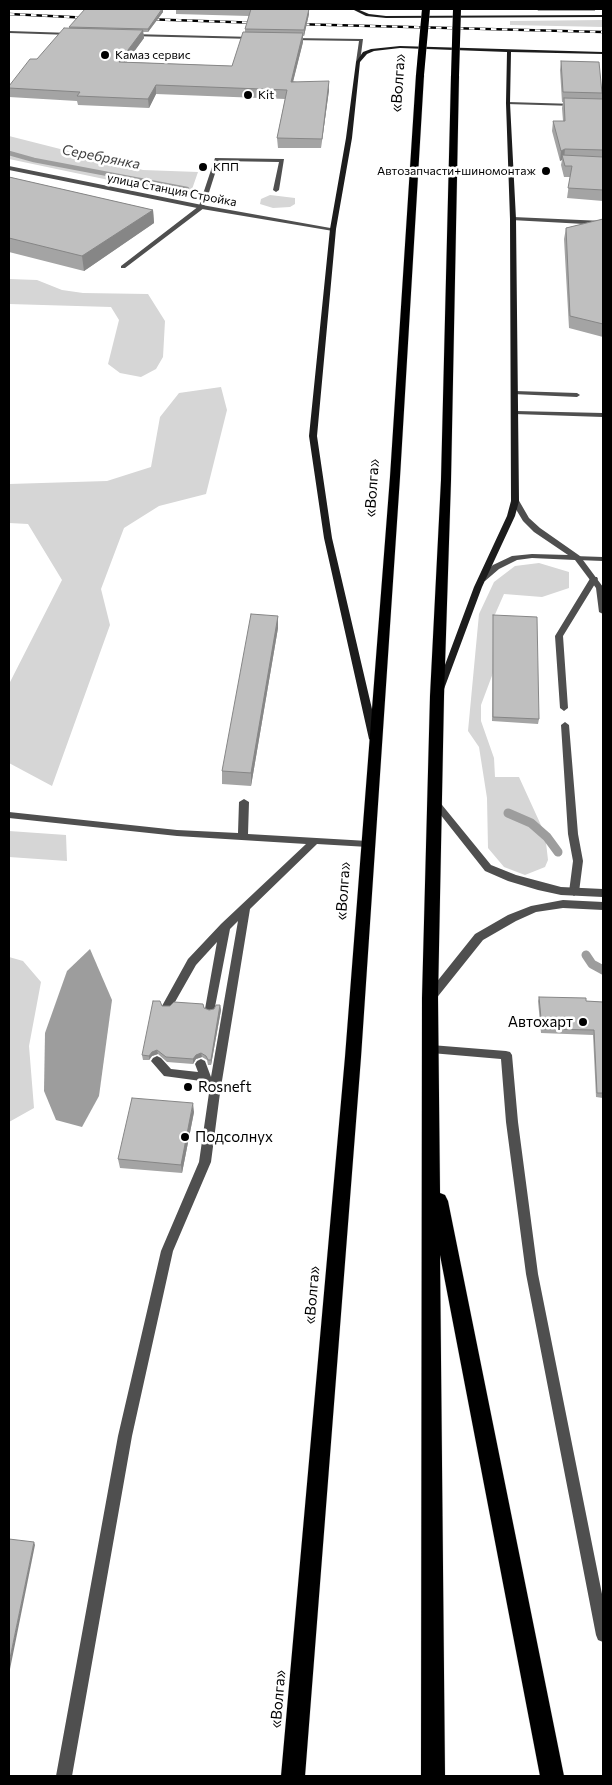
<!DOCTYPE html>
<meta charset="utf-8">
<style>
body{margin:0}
#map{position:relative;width:612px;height:1785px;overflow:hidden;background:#fff;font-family:Commissioner,sans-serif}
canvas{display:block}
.frame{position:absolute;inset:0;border:10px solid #000;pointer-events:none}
</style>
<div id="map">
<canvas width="612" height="1785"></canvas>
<div class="frame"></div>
</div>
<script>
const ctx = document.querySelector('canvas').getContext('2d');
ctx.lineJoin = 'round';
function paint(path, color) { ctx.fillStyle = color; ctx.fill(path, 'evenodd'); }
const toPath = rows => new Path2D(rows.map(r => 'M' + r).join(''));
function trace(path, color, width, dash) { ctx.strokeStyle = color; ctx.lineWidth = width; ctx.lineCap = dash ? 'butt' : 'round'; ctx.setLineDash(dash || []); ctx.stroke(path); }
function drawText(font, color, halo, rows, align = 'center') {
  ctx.font = font + ' Commissioner,sans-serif'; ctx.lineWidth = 5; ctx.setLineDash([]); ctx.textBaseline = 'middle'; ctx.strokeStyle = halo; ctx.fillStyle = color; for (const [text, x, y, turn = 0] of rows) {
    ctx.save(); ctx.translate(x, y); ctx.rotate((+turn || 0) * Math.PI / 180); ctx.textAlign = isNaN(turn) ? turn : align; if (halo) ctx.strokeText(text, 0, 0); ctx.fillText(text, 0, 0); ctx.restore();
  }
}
const green = toPath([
 [603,20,603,27,510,25,510,21],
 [9,136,143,170,198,172,190,195,161,191,9,159],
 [270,195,295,198,295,204,290,207,273,208,260,204,261,199],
 [9,279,37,280,62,290,83,293,148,294,165,321,163,357,156,369,141,377,120,373,108,364,119,320,111,307,9,304],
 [221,387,227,410,206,494,159,506,124,528,101,589,110,625,52,786,9,763,9,684,62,580,28,524,9,523,9,484,107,481,151,467,160,417,179,393],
 [539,563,569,572,569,588,542,597,504,594,493,619,493,673,481,705,481,721,494,758,495,777,519,777,545,834,548,860,545,867,525,875,504,867,488,848,487,798,479,747,468,731,479,614,494,582,515,566],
 [9,831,66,835,67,861,9,857],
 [9,957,23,961,41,982,29,1046,34,1108,9,1122]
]);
const water = toPath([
 [90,949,112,1000,99,1096,82,1127,56,1120,44,1091,45,1033,67,971]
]);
const streamFar1 = toPath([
 [9,153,34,160,187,189]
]);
const stream = toPath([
 [508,813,531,823,547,837,558,852],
 [586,955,592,964,603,970]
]);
const lane = toPath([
 [9,31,71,33,73,34,71,35,9,33,9,31],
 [131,34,254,37,256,38,254,39,129,36,131,34],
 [291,38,363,39,360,62,358,63,356,62,359,41,289,40,291,38],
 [508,102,575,104,577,105,575,106,506,104,508,102],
 [215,158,284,159,279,190,276,192,273,190,279,162,219,161,204,208,125,268,121,268,121,266,199,206,215,158],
 [513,217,603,221,603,225,511,220,511,218,513,217],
 [515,391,577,393,580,395,577,397,513,394,512,393,515,391],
 [574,556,603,557,603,561,577,560,574,560,574,556],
 [591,577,597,577,598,579,563,636,568,708,564,711,560,708,555,636,591,577],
 [565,722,569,725,578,834,583,861,579,892,574,896,569,892,573,861,568,834,561,725,565,722],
 [244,799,249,802,248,834,368,841,373,844,368,847,317,844,250,909,220,1093,211,1162,173,1251,132,1436,72,1776,56,1776,118,1436,161,1251,199,1162,210,1086,203,1085,201,1081,164,1076,151,1061,153,1058,157,1056,161,1058,171,1069,198,1072,195,1064,197,1061,201,1059,205,1061,211,1077,238,921,230,929,214,1012,210,1013,206,1012,205,1009,217,942,196,965,171,1009,163,1009,162,1006,188,959,221,924,306,844,177,836,9,818,9,812,177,830,238,833,239,802,244,799],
 [431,1045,506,1051,510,1052,512,1055,518,1122,538,1274,603,1599,603,1642,598,1640,596,1635,526,1274,506,1122,501,1059,431,1053,427,1052,425,1049,427,1046,431,1045]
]);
const street = toPath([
 [9,166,202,205,336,229,333,231,202,209,9,170,9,166],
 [516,411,603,413,603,417,514,414,513,413,516,411],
 [512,499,518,499,529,518,540,528,580,556,603,587,603,614,599,612,596,588,575,560,532,558,517,560,499,569,485,581,479,581,479,577,493,565,512,556,532,554,568,555,534,532,523,521,511,501,512,499],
 [435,799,438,800,491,865,516,875,561,887,603,889,603,897,561,895,538,890,508,881,485,871,432,804,430,802,432,800,435,799],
 [563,900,603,902,603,910,563,908,536,912,516,921,483,940,435,1000,427,1000,426,997,427,994,475,934,508,915,531,906,563,900]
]);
const secondary = toPath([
 [352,9,357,9,369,14,386,16,603,15,603,17,386,18,366,16,352,9],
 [400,46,603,52,603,54,511,52,510,103,516,219,519,501,515,516,482,587,444,689,440,692,436,689,474,587,507,516,511,501,510,219,506,103,507,52,400,48,374,51,367,54,360,62,352,138,336,229,317,436,332,538,379,739,374,742,369,739,324,538,309,436,330,229,346,138,356,62,363,52,371,49,400,46]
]);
const highway = toPath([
 [420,73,424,75,400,477,361,1057,305,1776,281,1776,345,1057,390,477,416,75,420,73],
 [455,74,459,76,451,480,444,696,438,998,440,1193,445,1195,448,1201,564,1776,540,1776,440,1255,445,1776,421,1776,422,998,430,696,441,480,451,76,455,74]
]);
const rail = toPath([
 [9,14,91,18],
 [143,19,261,23],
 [293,24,603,32]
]);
const highwayBridge = toPath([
 [420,75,426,9],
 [455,76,457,9]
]);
const wall = toPath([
 [163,9,163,12,148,32,143,32,144,38,126,62,232,66,245,32,245,29,249,16,176,14,176,9,309,9,309,14,304,36,303,36,303,42,293,81,329,90,321,148,278,148,277,138,285,99,156,94,149,108,78,105,77,101,9,97,9,86,69,28,69,27],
 [537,9,595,9,595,11,538,11],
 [561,61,602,93,602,99,603,101,603,201,567,198,570,177,564,177,561,165,562,160,560,161,552,131,553,121,563,121,562,108,563,102,562,102,560,70],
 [9,177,153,210,154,223,84,271,9,252],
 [603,219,603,337,569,328,564,239,566,228],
 [493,615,539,719,538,724,492,721],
 [278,616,278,628,251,786,222,784,222,771],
 [539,997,586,1001,603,1002,603,1098,596,1097,593,1035,541,1033,538,1001],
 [220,1005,221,1010,211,1065,208,1065,207,1060,202,1057,196,1059,193,1064,167,1062,158,1054,152,1056,149,1060,143,1060,142,1055,162,1006,204,1008,209,1010,214,1009],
 [194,1112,182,1173,120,1168,118,1159]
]);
const shadedWall = toPath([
 [163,9,163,12,148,32,148,29],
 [309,9,309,14,304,36,304,30],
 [143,30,144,38,120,71,119,62],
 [303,33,303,42,291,90,291,82],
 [329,81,329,90,321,148,322,139],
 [156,85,156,94,149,108,148,99],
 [565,149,564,159,562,155,562,160,560,161,561,151],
 [153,210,154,223,84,271,82,256],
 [278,616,278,628,251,786,251,773],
 [220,1005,221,1010,211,1065,211,1060],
 [157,1050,158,1054,152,1056,149,1060,149,1056,152,1052],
 [201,1053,202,1057,196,1059,193,1064,193,1059,196,1055],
 [193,1103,194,1112,182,1173,181,1165],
 [34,1542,35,1545,9,1674,9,1663]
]);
const building = toPath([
 [85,9,162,9,148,29,69,27,85,9],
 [251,9,309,9,304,30,245,29,251,9],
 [64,28,143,30,119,62,232,66,243,32,303,33,291,82,329,81,322,139,277,138,287,90,156,85,148,99,77,96,80,92,9,88,9,86,30,59,37,59,64,28],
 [561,61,599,62,602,93,563,92,561,61],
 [564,98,603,99,603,150,565,149,561,151,553,121,565,121,564,98],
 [562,155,603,157,603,190,568,188,572,166,565,166,562,155],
 [9,177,153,210,82,256,9,238,9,177],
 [603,219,603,324,570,316,566,228,603,219],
 [251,614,278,616,251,773,222,771,251,614],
 [493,615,537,617,539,719,493,717,493,615],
 [539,997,586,998,586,1001,603,1002,603,1093,597,1093,594,1030,542,1029,539,997],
 [153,1001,160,1001,162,1006,170,1006,174,1002,203,1004,204,1008,209,1010,214,1009,216,1005,220,1005,211,1060,208,1060,206,1056,201,1053,196,1055,193,1059,166,1057,157,1050,152,1052,149,1056,142,1055,153,1001],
 [132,1098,193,1103,181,1165,118,1159,132,1098],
 [9,1539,34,1542,9,1663,9,1539]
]);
const markers = [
 [105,55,5,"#000"],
 [248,95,5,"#000"],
 [203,167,5,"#000"],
 [546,171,5,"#000"],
 [583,1022,5,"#000"],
 [188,1087,5,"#000"],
 [185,1137,5,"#000"]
];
const farPoinames = [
 ["Камаз сервис",115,55],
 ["Kit",258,95],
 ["КПП",213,167],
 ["Автозапчасти+шиномонтаж",536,171,"right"]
];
const farStreetnames = [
 ["улица Станция Стройка",172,190,11]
];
const farWaternames = [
 ["Серебрянка",101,157,11]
];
const streetNames = [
 ["«Волга»",398,83,-86],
 ["«Волга»",372,488,-86],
 ["«Волга»",343,891,-86],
 ["«Волга»",312,1295,-85],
 ["«Волга»",278,1699,-85]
];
const poiNames = [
 ["Автохарт",573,1022,"right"],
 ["Rosneft",198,1087],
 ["Подсолнух",195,1137]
];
paint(green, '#d6d6d6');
paint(water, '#9d9d9d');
trace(streamFar1, '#9d9d9d', 4.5);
trace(stream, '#9d9d9d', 9);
trace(highway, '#dbdbdb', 1);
paint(lane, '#4f4f4f');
paint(street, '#4f4f4f');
paint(secondary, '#1c1c1c');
paint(highway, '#000');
trace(rail, '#000', 2.5);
trace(rail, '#fff', 2, [5.5]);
trace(highwayBridge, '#dbdbdb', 8, []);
trace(highwayBridge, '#000', 8);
paint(wall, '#a4a4a4');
paint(shadedWall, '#868686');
paint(building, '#bfbfbf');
trace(building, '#868686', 1);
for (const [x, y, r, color] of markers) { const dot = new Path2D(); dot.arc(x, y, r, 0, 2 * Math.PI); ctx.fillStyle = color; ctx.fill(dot); trace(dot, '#fff', 2); }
drawText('12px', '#000', '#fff', farPoinames, 'left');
drawText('12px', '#000', '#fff', farStreetnames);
drawText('italic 14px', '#3e3e3e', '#fff', farWaternames);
drawText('15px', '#000', '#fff', streetNames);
drawText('15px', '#000', '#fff', poiNames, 'left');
</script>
